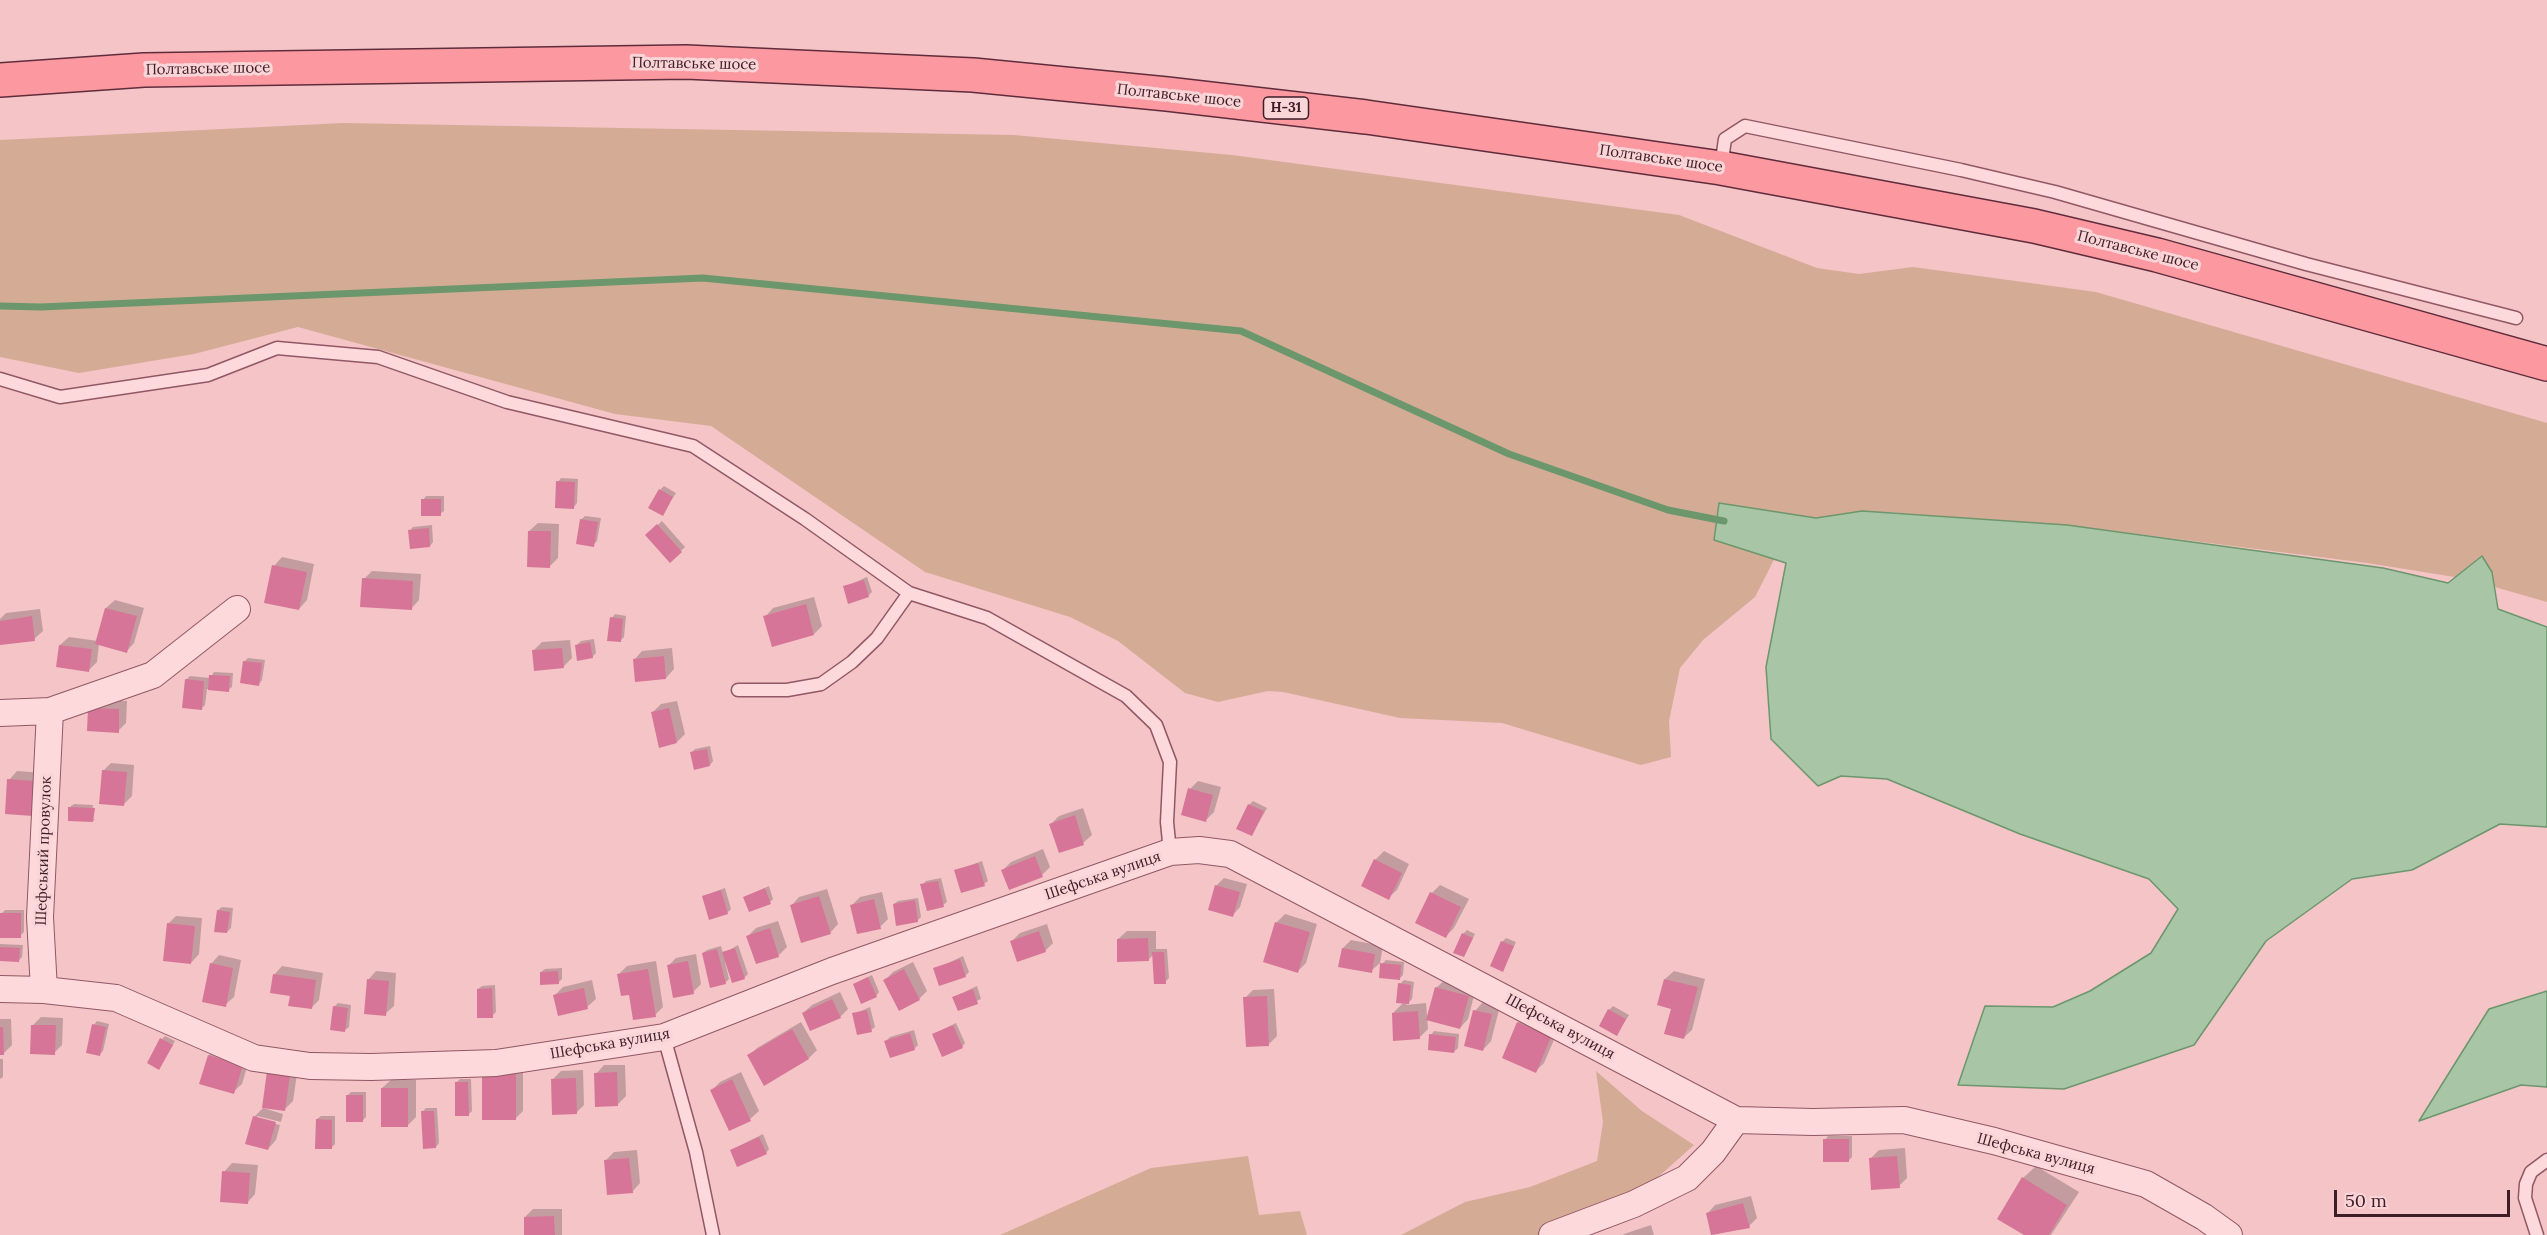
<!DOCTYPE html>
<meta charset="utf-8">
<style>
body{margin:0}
#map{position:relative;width:2547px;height:1235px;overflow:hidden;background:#f4c4c7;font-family:Lora,serif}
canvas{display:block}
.scale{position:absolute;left:2334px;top:1190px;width:176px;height:27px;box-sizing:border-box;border:3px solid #3f1d27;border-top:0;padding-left:8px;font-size:18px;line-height:21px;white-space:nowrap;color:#3f1d27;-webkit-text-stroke:4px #fad5d7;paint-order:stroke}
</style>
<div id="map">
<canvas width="2547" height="1235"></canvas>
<div class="scale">50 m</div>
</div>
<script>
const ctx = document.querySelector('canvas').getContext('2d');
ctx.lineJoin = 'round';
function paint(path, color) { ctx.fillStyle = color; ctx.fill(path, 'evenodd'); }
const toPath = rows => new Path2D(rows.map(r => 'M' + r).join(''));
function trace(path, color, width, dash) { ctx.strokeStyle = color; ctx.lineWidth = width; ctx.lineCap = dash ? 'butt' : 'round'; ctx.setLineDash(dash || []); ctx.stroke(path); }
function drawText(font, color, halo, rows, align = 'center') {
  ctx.font = font + ' Lora,serif'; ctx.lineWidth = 6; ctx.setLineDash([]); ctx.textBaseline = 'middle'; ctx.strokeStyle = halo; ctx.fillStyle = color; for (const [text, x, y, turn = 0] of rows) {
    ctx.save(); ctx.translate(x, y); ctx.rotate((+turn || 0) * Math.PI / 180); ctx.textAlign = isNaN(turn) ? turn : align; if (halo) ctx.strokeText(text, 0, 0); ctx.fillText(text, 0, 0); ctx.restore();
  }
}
const green = toPath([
 [343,123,1014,135,1232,155,1679,215,1817,268,1859,274,1913,267,2096,292,2547,423,2547,602,2467,579,2367,563,2067,525,1886,512,1806,519,1781,546,1755,597,1703,640,1680,668,1669,721,1671,757,1641,765,1502,723,1400,718,1283,692,1268,691,1218,702,1185,693,1118,641,1070,617,925,572,711,426,615,414,298,327,194,354,79,373,0,357,0,140],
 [1596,1071,1642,1111,1694,1145,1648,1186,1538,1235,1401,1235,1465,1202,1530,1187,1597,1161,1603,1122],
 [1248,1156,1259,1215,1300,1211,1307,1235,1000,1235,1151,1168]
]);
const water = toPath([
 [1719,503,1816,518,1862,511,2067,525,2383,568,2448,583,2482,556,2492,572,2498,609,2547,627,2547,827,2500,824,2412,870,2352,879,2266,941,2194,1045,2064,1089,1958,1085,1985,1006,2053,1007,2090,991,2151,953,2178,909,2149,879,2020,834,1887,779,1841,776,1818,786,1771,739,1766,667,1786,563,1714,540,1719,503],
 [2547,991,2547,1087,2521,1085,2419,1121,2489,1009,2547,991]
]);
const shadow = toPath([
 [561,478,578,479,577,503,574,507,558,482],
 [664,486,676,493,662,514,660,490],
 [426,496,444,496,444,511,440,514,423,500],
 [585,516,601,518,597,541,593,545,581,520],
 [662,521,685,547,670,561,647,535],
 [538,523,559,524,558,558,550,566,529,531],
 [432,525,433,542,430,546,410,530,413,527],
 [282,557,314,564,307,600,299,609,274,566],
 [372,571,421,574,419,600,411,609,364,579],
 [867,577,872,592,868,596,844,587],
 [814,597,822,626,814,634,765,617,773,608],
 [115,600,144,608,134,643,126,652,99,644,97,662,89,670,60,645,69,637,98,641,106,608],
 [40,609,43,631,34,639,0,640,0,619,6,613],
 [615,614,626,616,624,637,620,641,612,618],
 [594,639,596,653,592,657,577,645,581,641],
 [570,640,572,658,563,667,533,651,542,642],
 [672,648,674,669,666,678,634,660,642,651],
 [248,658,265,660,262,680,259,684,244,662],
 [214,672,233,673,232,687,228,690,207,689,205,705,201,709,186,680,190,676,210,678],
 [98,700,127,701,126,723,118,731,89,730],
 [677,701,685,734,677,742,653,712,661,704],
 [710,746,713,761,710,765,691,753,695,749],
 [111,763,134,765,132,796,124,804,103,771],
 [17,771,43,773,40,806,9,780],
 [1198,781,1221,787,1214,812,1205,821,1190,789],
 [1253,801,1267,808,1252,835,1249,805],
 [74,804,93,805,92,819,95,819,93,821,70,807],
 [1083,808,1092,835,1083,843,1051,824,1059,816],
 [1043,849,1050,867,1042,875,1003,870,1011,862],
 [1384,851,1409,864,1397,890,1388,898,1363,886,1375,860],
 [982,861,988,881,984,884,956,871],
 [941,878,947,902,943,905,922,885,926,881],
 [1224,878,1247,884,1240,907,1232,916,1216,886],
 [1440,885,1469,899,1454,928,1446,936,1417,922,1432,893],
 [769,886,773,899,770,902,745,897],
 [725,888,731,909,727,913,703,896],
 [827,889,838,924,830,933,791,906,799,897],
 [882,892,888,919,880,927,852,905,860,897],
 [918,898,921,917,917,921,894,904,898,901],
 [222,907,233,908,231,928,227,932,218,910],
 [5,910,24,910,24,932,20,936,1,914],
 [1285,914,1317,924,1306,963,1298,971,1265,961,1277,922],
 [176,916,202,918,199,954,191,963,168,924],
 [778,921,787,947,779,955,757,963,748,936,756,928],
 [1047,924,1053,943,1045,951,1012,941,1020,933],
 [1467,930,1475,934,1464,956,1463,934],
 [1127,931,1156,931,1156,949,1167,949,1169,978,1165,982,1154,954,1148,960,1118,939],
 [1506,938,1516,942,1503,970,1502,942],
 [1351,940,1383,946,1380,963,1371,971,1343,948],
 [0,944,23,945,22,957,19,960,0,960],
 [738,945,748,974,744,978,725,962,729,979,725,983,703,953,707,950,721,946,723,954],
 [696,954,701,984,693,992,668,966,676,958],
 [219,955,241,960,234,997,225,1005,211,964],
 [963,956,969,972,965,976,935,969],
 [1386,960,1404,962,1403,975,1399,979,1382,964],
 [656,961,663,1007,655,1015,630,993,619,974,627,966],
 [913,962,927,991,919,999,885,980,893,972],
 [282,966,323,973,319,1000,311,1008,291,995,274,975],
 [562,968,562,979,558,983,541,972,545,969],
 [376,971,396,973,394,1006,385,1014,368,980],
 [1674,971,1705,979,1692,1030,1683,1038,1673,1008,1659,1004,1665,979],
 [872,975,879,992,876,996,854,984],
 [592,980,596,999,587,1007,555,995,563,987],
 [1404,980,1414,982,1412,999,1406,1005,1426,1003,1428,1029,1419,1038,1393,1013,1404,1002,1400,984],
 [1445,980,1476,988,1468,1019,1460,1028,1436,988],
 [495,985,496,1012,492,1016,478,989,482,986],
 [977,986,981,999,959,1009,954,997],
 [1274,989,1277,1036,1269,1044,1245,998,1253,990],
 [840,992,848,1009,840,1017,803,1013,812,1005],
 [1483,1002,1500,1006,1491,1041,1483,1050,1475,1011],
 [338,1003,351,1005,349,1027,345,1030,334,1007],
 [1613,1006,1629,1015,1617,1034,1609,1010],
 [870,1007,875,1027,871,1030,854,1014],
 [1526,1015,1559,1028,1544,1063,1536,1071,1518,1023],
 [41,1017,63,1018,62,1045,54,1053,32,1026],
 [0,1019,11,1019,12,1045,4,1053,0,1053],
 [97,1021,109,1024,103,1051,99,1055,94,1025],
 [801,1022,817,1050,809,1058,765,1083,749,1056,757,1048],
 [956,1023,965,1043,962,1047,934,1034],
 [914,1030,918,1045,914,1049,886,1041,890,1037],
 [1434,1031,1459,1034,1458,1048,1454,1052,1431,1035],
 [165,1036,175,1041,159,1068,162,1039],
 [218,1047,250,1057,242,1084,233,1092,209,1055],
 [0,1059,3,1059,3,1077,0,1079],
 [604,1065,625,1065,626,1096,618,1104,596,1074],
 [523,1066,523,1111,515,1119,484,1074],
 [298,1067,293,1101,284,1110,263,1107],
 [583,1070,584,1105,576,1113,553,1079,561,1071],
 [741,1072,759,1111,750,1119,730,1129,712,1090,720,1082],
 [460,1079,471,1079,472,1111,468,1115,456,1083],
 [391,1080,416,1080,416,1117,408,1125,382,1088],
 [351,1092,366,1092,366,1117,363,1120,347,1096],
 [263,1108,283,1114,281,1122,257,1116,257,1119,280,1125,276,1140,268,1149,254,1117],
 [426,1108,437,1108,439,1143,436,1147,422,1112],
 [321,1116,335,1116,335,1144,331,1148,317,1119],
 [763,1134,769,1149,766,1153,731,1150],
 [1828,1136,1852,1136,1852,1157,1848,1161,1825,1140],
 [1905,1148,1907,1178,1899,1186,1871,1158,1879,1150],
 [637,1150,640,1183,632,1192,605,1161,614,1152],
 [232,1163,258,1165,255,1194,247,1203,224,1172],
 [2036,1166,2079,1192,2051,1235,2027,1235,2023,1178],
 [1751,1196,1757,1218,1749,1226,1713,1235,1707,1214,1715,1205],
 [533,1209,562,1209,562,1235,525,1235,525,1217],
 [1651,1225,1654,1235,1623,1235,1624,1234]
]);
const stream = toPath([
 [0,306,41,307,703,278,1241,331,1509,454,1668,510,1724,521]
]);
const building = toPath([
 [556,481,575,482,574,509,555,508],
 [659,489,673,497,663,516,648,508],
 [421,499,441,499,441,516,421,516],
 [580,519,598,522,594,547,576,544],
 [657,524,682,552,670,563,645,535],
 [429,528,430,547,410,549,408,530],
 [528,531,551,531,550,568,527,567],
 [272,565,307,572,299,610,264,603],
 [362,578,413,581,412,610,360,607],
 [864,580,869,597,848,604,843,586],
 [806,604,814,635,772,647,763,616],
 [105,608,137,616,127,653,95,644],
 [32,616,35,641,0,645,0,621],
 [610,617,623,619,621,642,607,641],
 [590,642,593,658,577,661,575,645],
 [59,645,92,649,89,672,56,667],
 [562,648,564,668,534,671,532,650],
 [664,656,666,679,635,682,633,659],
 [243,661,262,663,259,686,240,683],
 [209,675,230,676,229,692,208,690],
 [185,679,204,681,202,710,182,708],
 [88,708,119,709,119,733,87,731],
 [669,708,677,743,659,748,651,712],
 [707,749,710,766,694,770,690,752],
 [102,770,127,772,124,806,99,804],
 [7,779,35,781,33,816,5,814],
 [1188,788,1213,795,1206,822,1181,815],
 [1248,804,1264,811,1252,836,1236,829],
 [68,807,95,808,93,822,68,821],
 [1075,815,1084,845,1059,853,1049,824],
 [1035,856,1043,877,1009,890,1001,870],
 [1374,859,1402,873,1389,900,1361,886],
 [978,863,985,886,961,893,954,870],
 [938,881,944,907,927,911,920,884],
 [1215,885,1240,892,1233,917,1208,910],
 [765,888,771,904,749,912,743,897],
 [721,890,728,914,709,920,702,896],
 [1430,892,1461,907,1446,938,1415,923],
 [819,896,831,934,801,943,790,905],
 [874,899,881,929,857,934,850,905],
 [915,900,918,922,896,926,893,904],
 [217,910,230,912,227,933,214,932],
 [0,913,21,913,21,938,0,938],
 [1275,922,1310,932,1298,973,1263,962],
 [167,923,195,926,191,964,163,961],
 [770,928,779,957,756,964,746,936],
 [1039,931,1046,952,1017,962,1010,941],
 [1462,933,1473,938,1464,957,1453,953],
 [1148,938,1149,961,1117,962,1117,939],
 [1501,941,1514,946,1503,972,1490,966],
 [0,947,20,948,19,962,0,961],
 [735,948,745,979,732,983,722,952],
 [1342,948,1375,954,1372,973,1338,967],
 [717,949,726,984,710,988,702,953],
 [1152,952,1164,952,1166,984,1154,984],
 [960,959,966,977,939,986,933,968],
 [688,961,694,994,673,998,667,965],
 [210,963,233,968,226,1007,202,1002],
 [1380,963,1401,965,1400,980,1379,978],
 [648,969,656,1017,633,1020,629,995,621,996,617,974],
 [904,969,920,1000,899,1011,883,980],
 [558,971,559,984,540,985,540,972],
 [273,974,316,980,312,1009,288,1006,290,996,270,993],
 [868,977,877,997,861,1004,853,984],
 [367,979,389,981,386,1016,364,1014],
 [1664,979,1698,987,1684,1039,1664,1034,1671,1009,1657,1005],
 [1398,983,1411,985,1409,1004,1396,1003],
 [1435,987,1469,996,1460,1029,1426,1020],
 [492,988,493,1018,477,1018,477,989],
 [584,988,588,1009,558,1016,553,995],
 [973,989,978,1004,958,1011,952,997],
 [1267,996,1269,1046,1246,1047,1243,997],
 [832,999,841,1018,810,1031,802,1013],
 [333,1006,348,1008,345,1032,330,1030],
 [1608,1009,1626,1019,1617,1036,1599,1026],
 [867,1010,872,1032,857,1035,852,1013],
 [1473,1010,1492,1014,1483,1051,1464,1046],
 [1418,1011,1420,1039,1393,1041,1392,1013],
 [1517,1022,1551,1037,1536,1073,1502,1058],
 [92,1024,106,1027,100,1056,86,1053],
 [31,1025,56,1025,55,1055,30,1054],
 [953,1025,963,1048,942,1057,932,1034],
 [0,1027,3,1027,4,1055,0,1055],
 [792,1029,809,1059,764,1086,747,1055],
 [910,1033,915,1050,890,1058,884,1041],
 [1429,1034,1456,1037,1454,1053,1428,1050],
 [160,1038,173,1045,159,1070,147,1063],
 [208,1055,243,1065,234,1094,199,1084],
 [267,1071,290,1075,285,1111,262,1108],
 [617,1072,618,1106,595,1107,594,1073],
 [482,1074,516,1074,516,1120,482,1120],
 [576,1078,577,1114,552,1115,551,1079],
 [732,1079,751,1121,729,1131,710,1090],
 [455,1082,468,1082,469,1116,455,1116],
 [381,1088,408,1088,408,1127,381,1127],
 [346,1095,363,1095,363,1122,346,1122],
 [421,1111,434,1111,436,1148,423,1149],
 [253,1116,276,1122,268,1150,245,1144],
 [316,1119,332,1120,332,1149,315,1149],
 [759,1137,767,1154,737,1167,730,1150],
 [1823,1139,1849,1139,1849,1162,1823,1162],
 [1897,1156,1900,1188,1871,1190,1869,1158],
 [629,1158,633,1193,607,1195,604,1160],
 [222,1171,250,1173,248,1204,220,1202],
 [2022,1177,2067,1205,2049,1235,2024,1235,1997,1219],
 [1743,1203,1750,1228,1711,1235,1706,1213],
 [554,1216,555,1235,524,1235,524,1217]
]);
const service = toPath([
 [1721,167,1725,139,1745,126,1961,170,2055,192,2306,264,2516,318],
 [0,379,60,397,208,375,277,348,378,357,507,402,693,446,805,519,909,593,987,618,1126,696,1156,725,1170,762,1167,822,1170,852],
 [738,690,787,690,821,684,852,662,877,638,909,593],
 [664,1037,696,1152,713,1235],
 [2537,1235,2525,1198,2526,1184,2531,1172,2547,1160]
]);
const minor = toPath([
 [0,713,50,711,153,675,237,609],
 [0,989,44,990,116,998,254,1058,310,1066,371,1067,496,1063,664,1037,832,971,1170,852,1199,850,1230,854,1736,1120,1813,1122,1904,1120,1994,1141,2146,1184,2204,1217,2229,1235],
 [44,990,40,917,50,711],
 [1552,1235,1634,1204,1687,1178,1713,1152,1736,1120]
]);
const primary = toPath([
 [0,80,144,70,686,62,973,75,1167,94,1366,117,1721,168,2034,226,2157,255,2547,364]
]);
const shields = [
 [1286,108,45]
];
const shieldNames = [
 ["Н-31",1286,108]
];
const streetNames = [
 ["Полтавське шосе",694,64,1],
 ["Полтавське шосе",208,69,-1],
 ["Полтавське шосе",1179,96,6],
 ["Полтавське шосе",1661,159,8],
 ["Полтавське шосе",2138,251,14],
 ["Шефський провулок",44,851,-88],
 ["Шефська вулиця",1103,876,-19],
 ["Шефська вулиця",1560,1027,28],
 ["Шефська вулиця",610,1044,-10],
 ["Шефська вулиця",2036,1154,15]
];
paint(green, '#d4ac96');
paint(water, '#a8c6a6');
trace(water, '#6c966c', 1.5);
paint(shadow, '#0003');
trace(stream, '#6c966c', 7);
paint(building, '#d67597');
trace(service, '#915765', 15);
trace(minor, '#915765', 28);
trace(primary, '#5f2c3b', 36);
trace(service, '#fdd9db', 12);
trace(minor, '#fdd9db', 26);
trace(primary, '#fb98a0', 33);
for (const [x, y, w] of shields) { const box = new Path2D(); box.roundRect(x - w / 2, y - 11, w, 22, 4.5); ctx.fillStyle = '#fad5d7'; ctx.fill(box); trace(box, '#3f1d27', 1.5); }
drawText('bold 14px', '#3f1d27', null, shieldNames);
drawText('15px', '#3f1d27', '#fad5d7', streetNames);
</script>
